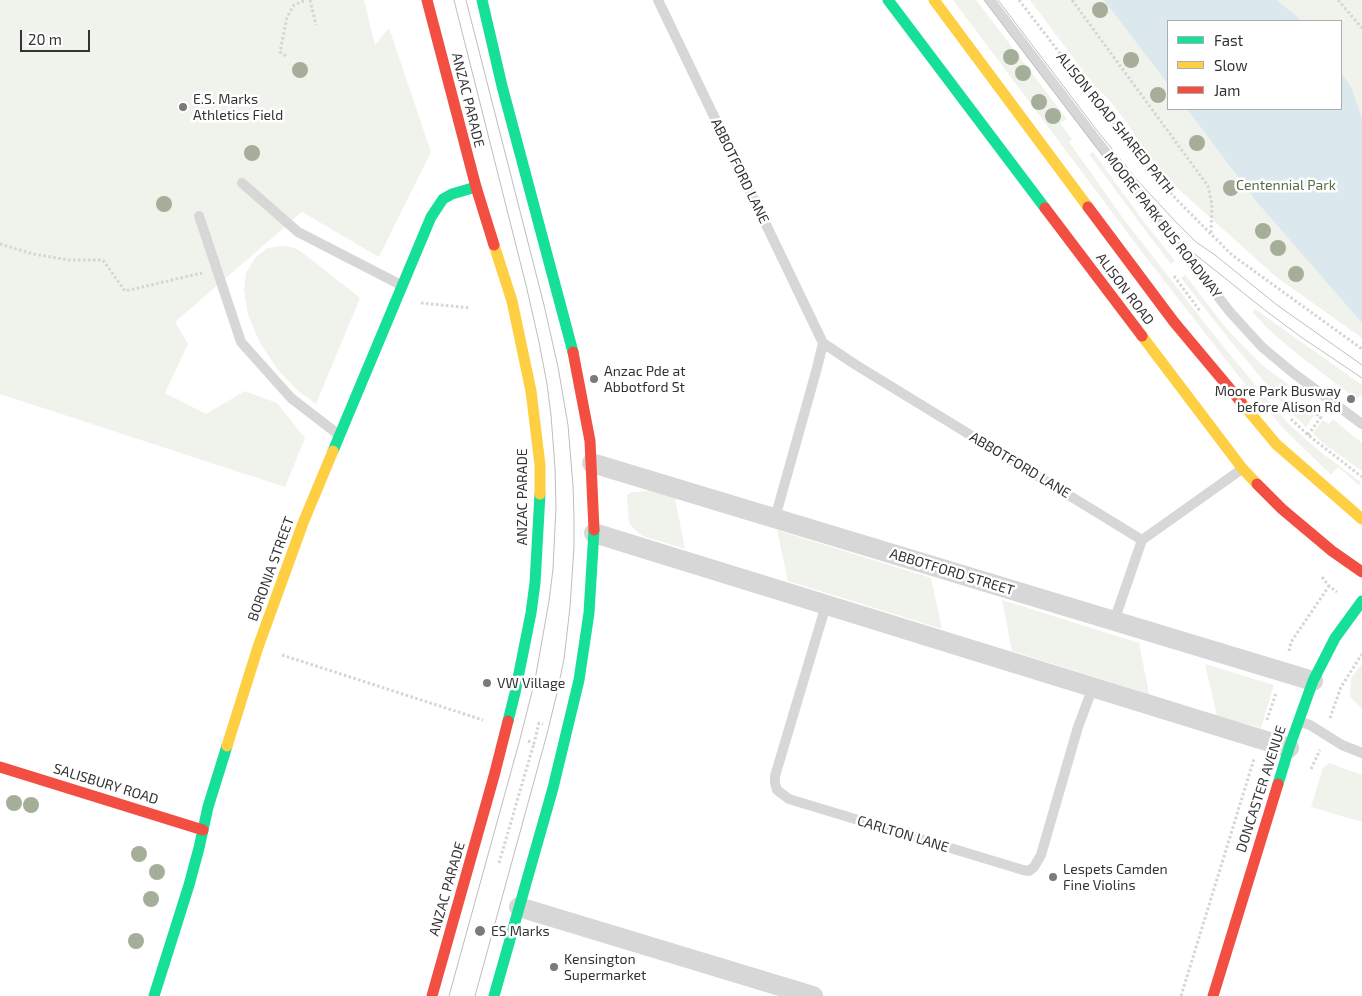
<!DOCTYPE html>
<style>
body{margin:0}
#map{position:relative;width:1362px;height:996px;overflow:hidden;background:#fff;font-family:"Exo 2",sans-serif}
canvas{display:block}
.legend{position:absolute;left:1167px;top:20px;width:175px;height:90px;box-sizing:border-box;background:#fff;border:1px solid #adadad;margin:0;padding:6px 9px;list-style:none;font-size:15px;color:#333}
.legend li{display:flex;align-items:center;gap:10px;height:25px}
.legend b{width:25px;border:1px solid #adadad}
.scale{position:absolute;left:20px;top:30px;width:70px;height:22px;box-sizing:border-box;border:2px solid #333;border-top:0;padding-left:6px;font-size:15px;line-height:18px;white-space:nowrap;color:#333;-webkit-text-stroke:4px #fff;paint-order:stroke}
</style>
<div id="map">
<canvas width="1362" height="996"></canvas>
<ul class="legend">
<li><b style="height:6px;background:#16e098"></b>Fast</li>
<li><b style="height:6px;background:#ffcf43"></b>Slow</li>
<li><b style="height:6px;background:#f24e42"></b>Jam</li>
</ul>
<div class="scale">20 m</div>
</div>
<script>
const ctx = document.querySelector('canvas').getContext('2d');
ctx.lineJoin = 'round';
function paint(path, color) { ctx.fillStyle = color; ctx.fill(path, 'evenodd'); }
const toPath = rows => new Path2D(rows.map(r => 'M' + r).join(''));
function trace(path, color, width, dash) { ctx.strokeStyle = color; ctx.lineWidth = width; ctx.lineCap = dash ? 'butt' : 'round'; ctx.setLineDash(dash || []); ctx.stroke(path); }
function drawText(font, color, halo, rows, align = 'center') {
  ctx.font = font + ' "Exo 2",sans-serif'; ctx.lineWidth = 5; ctx.setLineDash([]); ctx.textBaseline = 'middle'; ctx.strokeStyle = halo; ctx.fillStyle = color; for (const [text, x, y, turn = 0] of rows) {
    ctx.save(); ctx.translate(x, y); ctx.rotate((+turn || 0) * Math.PI / 180); ctx.textAlign = isNaN(turn) ? turn : align; if (halo) ctx.strokeText(text, 0, 0); ctx.fillText(text, 0, 0); ctx.restore();
  }
}
const green = toPath([
 [0,0,364,0,375,45,389,28,431,152,379,257,302,212,175,322,188,344,165,393,206,414,245,391,277,403,305,438,285,487,0,394],
 [953,0,976,0,1067,119,1060,123,1072,139,1069,142,1123,218,1214,335,1271,404,1289,424,1319,451,1361,482,1359,485,1338,467,1331,475,1285,430,1240,378,1141,251],
 [1030,0,1362,0,1362,338,1275,276,1174,185,1144,150,1127,123,1110,101,1093,84],
 [1168,21,1341,21,1341,109,1168,109],
 [1093,152,1145,223,1175,261,1171,264,1142,226,1089,154],
 [284,246,295,248,307,256,360,298,316,404,297,390,278,370,260,343,248,315,244,290,246,273,255,258,267,248],
 [1185,275,1226,328,1243,346,1262,365,1292,387,1284,398,1309,416,1313,412,1315,414,1306,427,1287,409,1224,333,1181,278],
 [1255,309,1362,385,1362,396,1360,395,1357,400,1291,349,1266,327,1253,313],
 [1333,419,1362,443,1362,471,1324,444,1313,433,1323,420,1329,424],
 [650,491,675,498,685,549,643,536,635,530,629,523,627,495,632,492],
 [777,530,931,578,942,629,788,581],
 [1002,600,1139,643,1149,694,1012,651],
 [1205,664,1274,685,1261,728,1217,716],
 [1362,664,1362,709,1350,697,1351,678],
 [1329,763,1362,775,1362,822,1311,807,1323,768]
]);
const water = toPath([
 [1104,0,1277,0,1302,21,1168,21,1168,84],
 [1341,72,1351,87,1362,118,1362,323,1257,202,1187,109,1341,109]
]);
const path = toPath([
 [310,0,316,25],
 [1019,0,1148,168,1178,201,1232,255,1362,349],
 [1072,0,1208,186,1212,205,1211,234],
 [1338,0,1362,28],
 [286,56,280,52,287,17,294,5,306,0],
 [0,244,33,254,69,260,103,260,125,291,202,273],
 [1174,276,1200,311],
 [421,303,470,308],
 [1291,419,1308,435,1362,477],
 [1308,435,1321,417,1316,414],
 [1322,577,1329,586,1337,592],
 [1289,651,1291,642,1329,586],
 [282,655,483,720],
 [1330,718,1341,687,1362,654],
 [1267,720,1276,693],
 [528,741,534,743,539,723,543,724],
 [1311,769,1320,750],
 [499,863,534,743],
 [1181,996,1254,759]
]);
const lane = toPath([
 [658,0,823,343,856,365,1142,540],
 [990,0,1094,137,1230,312,1262,347,1292,372,1362,424],
 [242,183,298,232,401,285],
 [199,216,241,342,291,398,339,435],
 [775,518,817,368,823,343],
 [826,605,775,776,775,783,777,790,789,799,1023,870,1029,871,1034,867,1041,855,1078,727,1093,687],
 [1114,621,1142,540,1242,469],
 [1301,722,1310,725,1342,745,1362,753]
]);
const street = toPath([
 [592,463,1313,681],
 [594,533,1289,748],
 [519,907,813,996]
]);
const fast = toPath([
 [482,0,502,86,573,352],
 [888,0,1045,208],
 [333,451,431,217,443,199,452,194,476,187],
 [508,721,515,693,531,613,535,583,540,494],
 [1278,784,1289,748,1313,681,1335,638,1362,601],
 [154,996,189,885,199,848,208,807,227,746],
 [494,996,553,788,579,680,589,613,594,530]
]);
const slow = toPath([
 [934,0,1088,207],
 [494,245,512,301,531,391,540,465,540,494],
 [1142,336,1242,468,1257,484],
 [1241,402,1276,444,1362,519],
 [227,746,258,647,303,523,333,451]
]);
const jam = toPath([
 [427,0,476,187,494,245],
 [1088,207,1174,322,1241,402],
 [1045,208,1142,336],
 [573,352,590,441,594,530],
 [1257,484,1282,509,1332,551,1362,572],
 [0,767,203,830],
 [432,996,494,776,508,721],
 [1213,996,1278,784]
]);
const tram = toPath([
 [466,0,544,305,558,367,568,425,573,486,574,518,574,547,570,607,564,659,557,693,547,734,475,996],
 [984,0,1112,168,1130,189,1166,227,1186,247,1266,311,1301,337,1362,378],
 [998,0,1099,133,1138,181,1174,220,1196,242,1215,255,1277,305,1362,365],
 [449,996,520,739,535,680,549,601,553,569,556,507,555,468,551,415,547,384,539,342,526,285,454,0]
]);
const trees = [
 [1100,10],
 [1011,57],
 [1131,60],
 [300,70],
 [1023,73],
 [1158,95],
 [1039,102],
 [1053,116],
 [1197,143],
 [252,153],
 [1231,188],
 [164,204],
 [1263,231],
 [1278,248],
 [1296,274],
 [14,803],
 [31,805],
 [139,854],
 [157,872],
 [151,899],
 [136,941]
];
const markers = [
 [183,107,5,"#7a7a7a"],
 [594,379,5,"#7a7a7a"],
 [1351,399,5,"#7a7a7a"],
 [487,683,5,"#7a7a7a"],
 [1053,877,5,"#7a7a7a"],
 [480,931,6,"#7a7a7a"],
 [554,967,5,"#7a7a7a"]
];
const poiNames = [
 ["E.S. Marks",193,99],
 ["Athletics Field",193,115],
 ["Anzac Pde at",604,371],
 ["Abbotford St",604,387],
 ["Moore Park Busway",1341,391,"right"],
 ["before Alison Rd",1341,407,"right"],
 ["VW Village",497,683],
 ["Lespets Camden",1063,869],
 ["Fine Violins",1063,885],
 ["ES Marks",491,931],
 ["Kensington",564,959],
 ["Supermarket",564,975]
];
const streetNames = [
 ["ANZAC PARADE",468,100,76],
 ["ALISON ROAD SHARED PATH",1115,123,51],
 ["ABBOTFORD LANE",740,171,64],
 ["MOORE PARK BUS ROADWAY",1163,225,52],
 ["ALISON ROAD",1125,289,53],
 ["ABBOTFORD LANE",1020,465,31],
 ["ANZAC PARADE",522,497,-90],
 ["BORONIA STREET",271,569,-70],
 ["ABBOTFORD STREET",952,572,17],
 ["SALISBURY ROAD",106,784,17],
 ["DONCASTER AVENUE",1261,789,-72],
 ["CARLTON LANE",903,834,17],
 ["ANZAC PARADE",447,889,-74]
];
const parkNames = [
 ["Centennial Park",1286,185]
];
paint(green, '#f0f3ec');
paint(water, '#dbe9ee');
trace(path, '#d5d5d5', 3, [2.5, 2.5]);
trace(lane, '#d7d7d7', 10);
trace(street, '#d7d7d7', 20);
trace(fast, '#16e098', 11);
trace(slow, '#ffcf43', 11);
trace(jam, '#f24e42', 11);
trace(tram, '#bebebe', 1);
ctx.fillStyle = '#a4ae98';
for (const [x, y] of trees) { ctx.beginPath(); ctx.arc(x, y, 8, 0, 2 * Math.PI); ctx.fill(); }
for (const [x, y, r, color] of markers) { const dot = new Path2D(); dot.arc(x, y, r, 0, 2 * Math.PI); ctx.fillStyle = color; ctx.fill(dot); trace(dot, '#fff', 2); }
drawText('14px', '#333', '#fff', poiNames, 'left');
drawText('14px', '#333', '#fff', streetNames);
drawText('14px', '#5a6c43', '#fff', parkNames);
</script>
